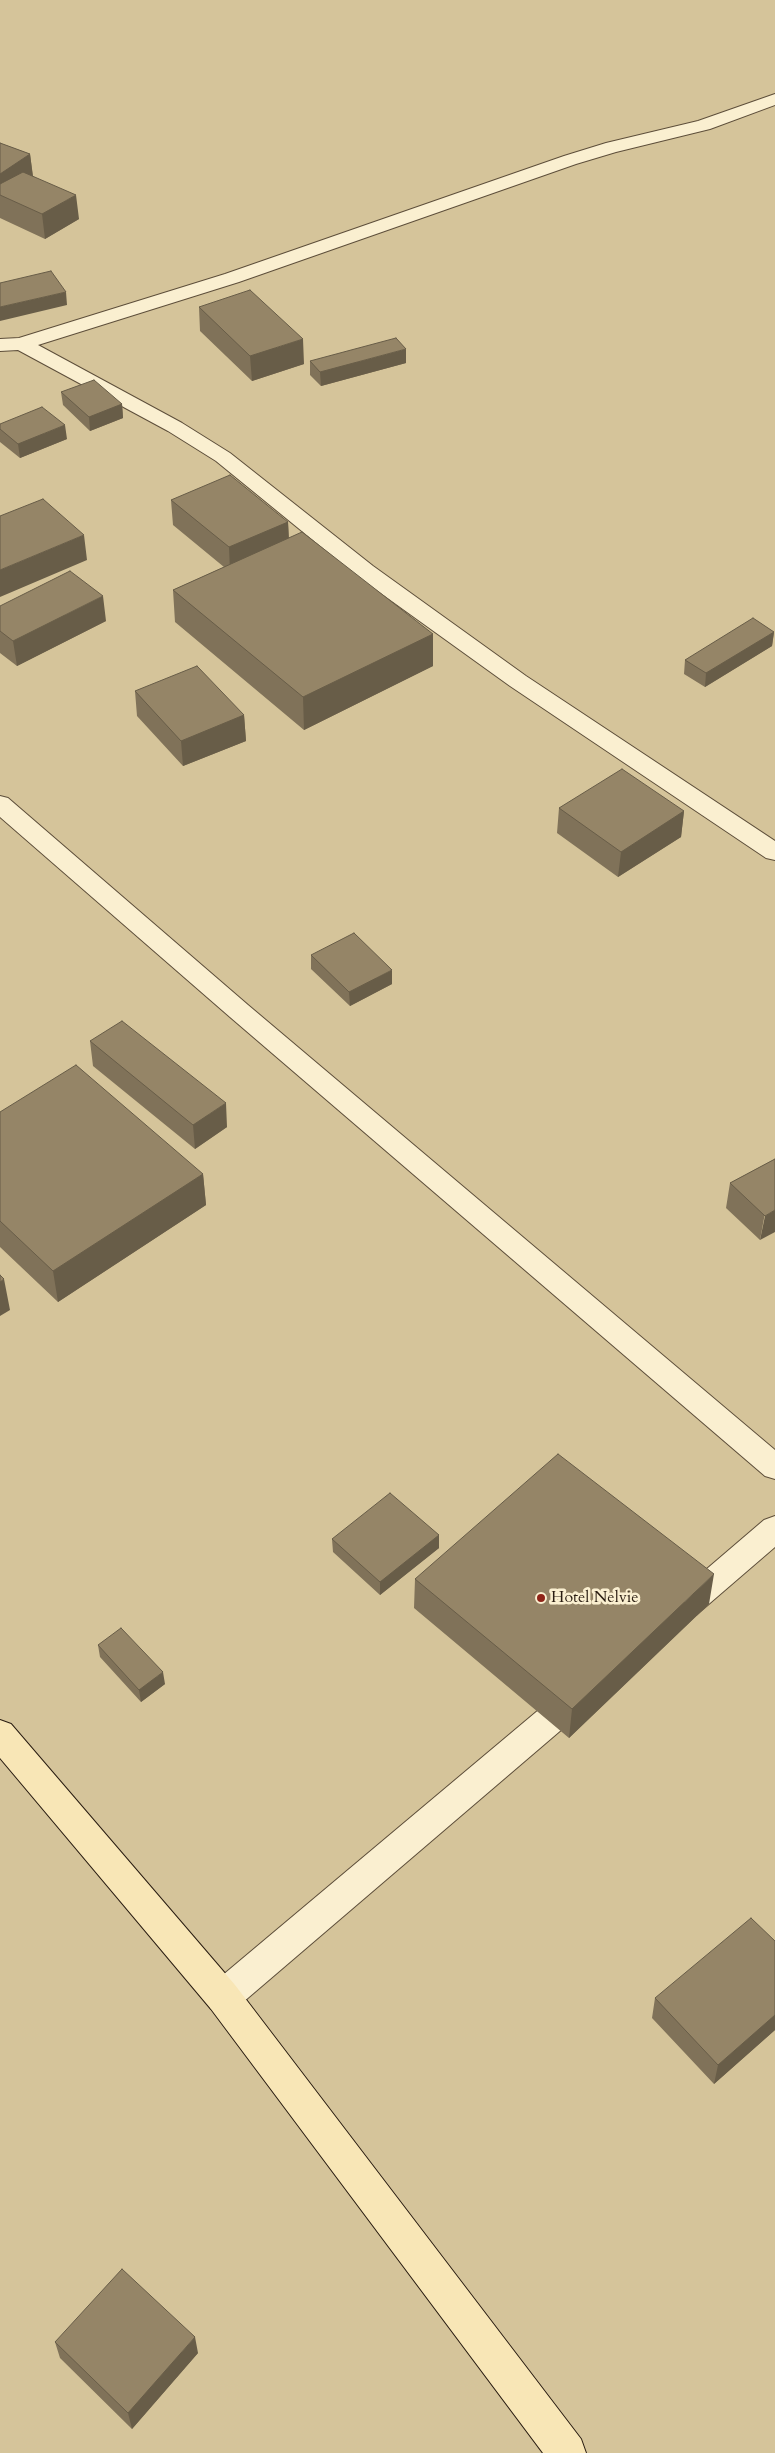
<!DOCTYPE html>
<style>
body{margin:0}
canvas{display:block;background:#f8e6b6}
</style>
<canvas width="775" height="2453"></canvas>
<script>
const ctx = document.querySelector('canvas').getContext('2d');
ctx.lineJoin = 'round';
function paint(path, color) { ctx.fillStyle = color; ctx.fill(path, 'evenodd'); }
const toPath = rows => new Path2D(rows.map(r => 'M' + r).join(''));
function trace(path, color, width, dash) { ctx.strokeStyle = color; ctx.lineWidth = width; ctx.lineCap = dash ? 'butt' : 'round'; ctx.setLineDash(dash || []); ctx.stroke(path); }
function drawText(font, color, halo, rows, align = 'center') {
  ctx.font = font + ' Cardo,serif'; ctx.lineWidth = 5; ctx.setLineDash([]); ctx.textBaseline = 'middle'; ctx.strokeStyle = halo; ctx.fillStyle = color; for (const [text, x, y, turn = 0] of rows) {
    ctx.save(); ctx.translate(x, y); ctx.rotate((+turn || 0) * Math.PI / 180); ctx.textAlign = isNaN(turn) ? turn : align; if (halo) ctx.strokeText(text, 0, 0); ctx.fillText(text, 0, 0); ctx.restore();
  }
}
const green = toPath([
 [0,0,775,0,775,2453,0,2453]
]);
const street = toPath([
 [775,94,775,105,710,129,616,152,576,164,239,282,38,345,182,423,230,453,373,566,526,676,775,841,775,860,766,858,510,686,357,576,216,461,168,431,18,350,0,351,0,339,19,338,225,274,564,156,606,143,698,121,775,94],
 [0,796,8,798,248,1005,775,1450,775,1479,765,1476,230,1017,0,817,0,796],
 [775,1516,775,1547,696,1615,685,1619,674,1615,670,1606,674,1597,764,1520,775,1516],
 [577,1683,588,1687,593,1697,588,1707,235,2009,223,2013,211,2009,206,1997,211,1985,566,1687,577,1683]
]);
const highway = toPath([
 [0,1720,11,1724,235,1985,581,2439,586,2453,543,2453,211,2009,0,1758,0,1720]
]);
const wall = toPath([
 [0,143,30,154,33,176,79,219,45,239,0,218],
 [199,307,304,364,252,381,200,331],
 [310,361,406,363,321,386,310,375],
 [61,392,122,404,123,418,90,431,63,405],
 [0,424,67,439,20,458,0,442],
 [171,500,288,522,289,538,433,634,433,666,304,730,175,622,173,590,224,567,173,525],
 [0,606,106,621,17,666,0,653],
 [774,632,772,646,705,687,684,674,685,660],
 [135,691,244,715,246,741,183,766,137,716],
 [559,808,684,811,681,837,618,877,557,833],
 [311,955,392,984,350,1006,311,969],
 [90,1041,227,1127,195,1149,93,1066],
 [0,1112,203,1174,206,1205,58,1302,0,1247],
 [775,1159,760,1240,726,1208,730,1183],
 [439,1535,439,1548,380,1595,333,1552,332,1539],
 [415,1579,709,1604,569,1738,414,1608],
 [98,1645,165,1684,141,1702,100,1657],
 [775,1941,775,2030,714,2084,652,2018,655,1998],
 [55,2342,198,2353,132,2429,60,2358]
]);
const shadedWall = toPath([
 [30,154,33,178,0,195,0,174],
 [76,195,79,219,45,239,42,214],
 [66,292,67,305,0,321,0,307],
 [303,339,304,364,252,381,250,356],
 [406,349,406,363,321,386,320,372],
 [122,404,123,418,90,431,89,417],
 [65,425,67,439,20,458,18,444],
 [288,522,289,547,230,572,229,547],
 [84,535,87,560,0,597,0,570],
 [103,596,106,621,17,666,13,641],
 [774,632,772,646,705,687,706,673],
 [433,634,433,666,304,730,303,697],
 [244,715,246,741,183,766,181,741],
 [684,811,681,837,618,877,621,852],
 [392,970,392,984,350,1006,349,992],
 [226,1103,227,1127,195,1149,193,1125],
 [203,1174,206,1205,58,1302,53,1271],
 [775,1210,775,1232,760,1240,765,1216],
 [4,1279,10,1310,0,1316,0,1282],
 [439,1535,439,1548,380,1595,380,1582],
 [714,1574,709,1604,569,1738,572,1709],
 [163,1672,165,1684,141,1702,139,1690],
 [775,2015,775,2030,714,2084,718,2065],
 [195,2337,198,2353,132,2429,128,2413]
]);
const building = toPath([
 [0,143,30,154,0,174,0,143],
 [23,172,76,195,42,214,0,195,0,184,23,172],
 [51,271,66,292,0,307,0,283,51,271],
 [250,290,303,339,250,356,199,307,250,290],
 [396,338,406,349,320,372,310,361,396,338],
 [94,380,122,404,89,417,61,392,94,380],
 [42,407,65,425,18,444,0,429,0,424,42,407],
 [230,475,288,522,229,547,171,500,230,475],
 [43,499,84,535,0,570,0,516,43,499],
 [302,532,433,634,303,697,173,590,302,532],
 [70,571,103,596,13,641,0,631,0,606,70,571],
 [753,618,774,632,706,673,685,660,753,618],
 [197,666,244,715,181,741,135,691,197,666],
 [622,769,684,811,621,852,559,808,622,769],
 [354,933,392,970,349,992,311,955,354,933],
 [122,1021,226,1103,193,1125,90,1041,122,1021],
 [76,1065,203,1174,53,1271,0,1221,0,1112,76,1065],
 [775,1159,775,1210,765,1216,730,1183,775,1159],
 [0,1275,4,1279,0,1282,0,1275],
 [558,1454,714,1574,572,1709,415,1579,558,1454],
 [390,1493,439,1535,380,1582,332,1539,390,1493],
 [121,1628,163,1672,139,1690,98,1645,121,1628],
 [751,1918,775,1941,775,2015,718,2065,655,1998,751,1918],
 [122,2269,195,2337,128,2413,55,2342,122,2269]
]);
const markers = [
 [541,1598,5,"#8f2418"]
];
const poiNames = [
 ["Hotel Nelvie",551,1598]
];
paint(green, '#d5c49a');
trace(street, '#5d4e3a', 2);
trace(highway, '#291c11', 2);
paint(street, '#faefd0');
paint(highway, '#f8e6b6');
paint(wall, '#807259');
paint(shadedWall, '#685d48');
paint(building, '#958567');
trace(building, '#685d48', 1);
for (const [x, y, r, color] of markers) { const dot = new Path2D(); dot.arc(x, y, r, 0, 2 * Math.PI); ctx.fillStyle = color; ctx.fill(dot); trace(dot, '#faefd0', 2); }
drawText('16px', '#291c11', '#faefd0', poiNames, 'left');
</script>
